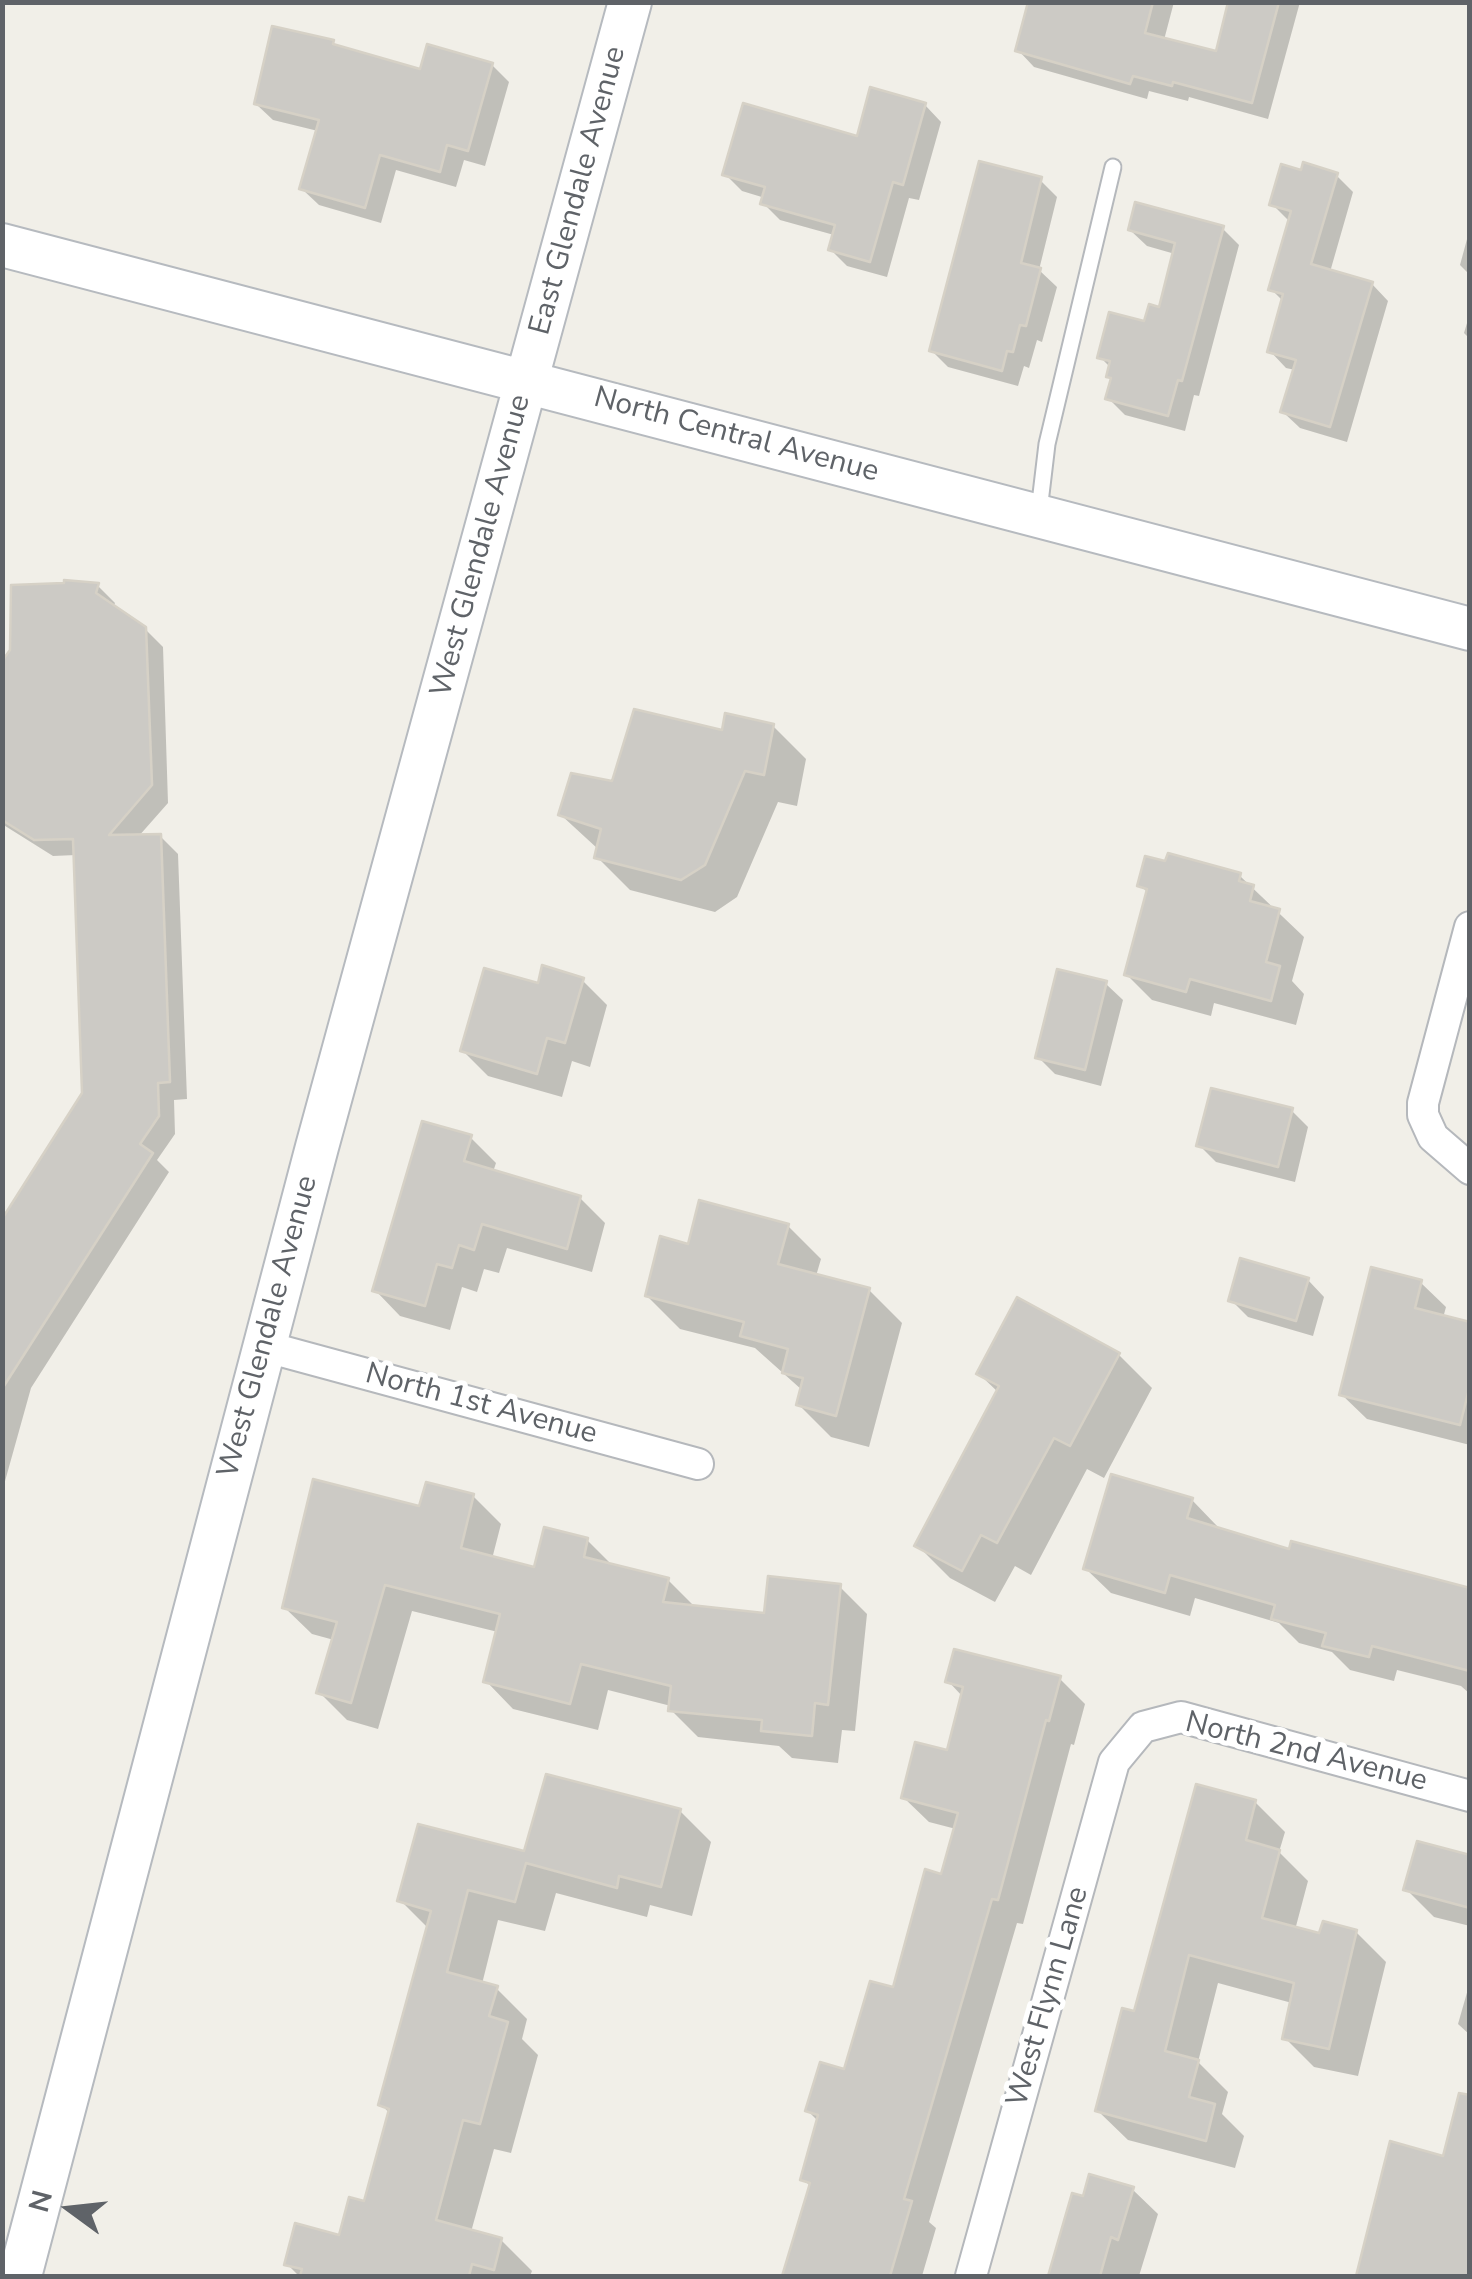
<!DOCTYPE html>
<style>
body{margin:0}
#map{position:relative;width:1472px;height:2279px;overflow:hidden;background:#f1efe8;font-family:"Nunito Sans",sans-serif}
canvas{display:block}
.frame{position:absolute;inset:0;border:5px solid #5f6368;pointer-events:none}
.north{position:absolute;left:20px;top:2159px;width:100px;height:100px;-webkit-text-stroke:8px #fff;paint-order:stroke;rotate:285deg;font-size:28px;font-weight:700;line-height:40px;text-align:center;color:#5f6368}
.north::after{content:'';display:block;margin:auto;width:35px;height:45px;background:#5f6368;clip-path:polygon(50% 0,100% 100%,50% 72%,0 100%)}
</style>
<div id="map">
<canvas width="1472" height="2279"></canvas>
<div class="frame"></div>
<div class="north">N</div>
</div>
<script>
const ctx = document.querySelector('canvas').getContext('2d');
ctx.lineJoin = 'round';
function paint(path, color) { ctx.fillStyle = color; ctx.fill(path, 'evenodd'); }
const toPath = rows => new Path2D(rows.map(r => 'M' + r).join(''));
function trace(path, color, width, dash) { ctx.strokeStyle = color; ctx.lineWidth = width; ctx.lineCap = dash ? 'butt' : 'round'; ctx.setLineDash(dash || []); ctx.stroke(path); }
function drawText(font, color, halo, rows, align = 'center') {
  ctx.font = font + ' "Nunito Sans",sans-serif'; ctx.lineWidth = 10; ctx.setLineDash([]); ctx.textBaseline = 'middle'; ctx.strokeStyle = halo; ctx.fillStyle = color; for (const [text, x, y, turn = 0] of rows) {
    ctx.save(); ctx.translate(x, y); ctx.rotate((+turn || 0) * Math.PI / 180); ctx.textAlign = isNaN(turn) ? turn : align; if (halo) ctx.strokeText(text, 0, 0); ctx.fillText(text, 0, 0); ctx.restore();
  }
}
const shadow = toPath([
 [1031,2,1174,2,1164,40,1217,54,1230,6,1218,2,1300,2,1268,119,1189,97,1188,101,1149,91,1147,99,1034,67,1018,50],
 [333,42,339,48,422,72,492,65,509,82,485,166,464,160,456,187,396,170,381,223,319,205,302,189,318,131,273,120,256,104],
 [925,105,941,122,919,200,909,198,887,277,847,266,830,249,834,235,780,220,763,203,765,198,742,191,725,174,859,139],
 [1336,175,1353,192,1330,272,1372,284,1388,301,1347,442,1300,428,1283,412,1295,370,1286,368,1270,351,1284,302,1271,289,1289,221,1272,204],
 [1040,180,1057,197,1039,270,1057,287,1042,342,1037,340,1029,368,1024,366,1018,386,948,367,932,351],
 [1222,228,1239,245,1199,396,1194,395,1185,431,1125,415,1108,398,1113,380,1111,368,1100,357,1146,324,1161,310,1175,254,1147,246,1130,230],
 [1470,228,1470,275,1460,265],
 [1470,313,1470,339,1464,333],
 [98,586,115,603,113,608,145,629,163,647,168,803,138,837,160,836,178,854,187,1099,174,1100,175,1134,157,1160,169,1172,31,1388,2,1492,2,1224,85,1094,76,855,53,856,2,824,2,666],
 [773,726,806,759,797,806,778,802,737,897,715,912,630,890,597,857,598,849,561,815,724,734],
 [1167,864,1240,876,1304,937,1292,981,1304,994,1296,1025,1214,1003,1211,1016,1152,1000,1127,975,1149,894,1140,885],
 [582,980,607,1005,590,1067,572,1061,562,1097,488,1076,463,1051,539,986],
 [1106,984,1123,1000,1101,1086,1055,1074,1038,1057],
 [1291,1110,1308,1127,1295,1182,1216,1162,1199,1145],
 [470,1137,496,1163,493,1172,580,1198,605,1223,592,1272,507,1248,499,1273,484,1269,477,1292,462,1287,450,1330,400,1316,375,1290],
 [788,1226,821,1259,816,1276,869,1290,902,1323,869,1447,831,1437,798,1404,802,1390,755,1348,680,1329,647,1296,690,1247],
 [1308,1280,1324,1297,1313,1336,1248,1317,1231,1300],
 [1420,1282,1446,1307,1443,1318,1470,1324,1470,1445,1367,1419,1341,1394],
 [1018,1301,1119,1355,1152,1388,1104,1478,1087,1469,1031,1575,1015,1566,995,1602,950,1578,917,1545,999,1393,979,1374],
 [473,1496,501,1524,492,1559,535,1570,587,1540,614,1567,668,1580,696,1608,766,1616,839,1586,867,1614,855,1731,842,1730,838,1763,792,1758,779,1746,698,1737,671,1710,671,1706,608,1690,598,1730,513,1709,486,1681,498,1632,412,1611,378,1729,347,1720,319,1692,334,1640,312,1634,284,1607,421,1509],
 [1192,1500,1217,1526,1216,1529,1291,1552,1470,1590,1470,1694,1461,1686,1397,1670,1394,1681,1350,1670,1332,1652,1299,1643,1279,1623,1195,1598,1190,1616,1111,1593,1085,1568],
 [1060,1679,1085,1704,1074,1745,1071,1744,1023,1924,1017,1923,929,2222,936,2228,922,2276,786,2276,811,2187,803,2179,819,2122,808,2111,846,2072,895,1990,943,1877,956,1829,929,1822,903,1797,949,1753,963,1697,948,1681],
 [1255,1802,1285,1832,1279,1852,1308,1881,1295,1930,1321,1936,1356,1932,1386,1962,1358,2076,1314,2067,1285,2038,1292,2003,1218,1983,1198,2062,1228,2092,1222,2114,1244,2136,1235,2168,1128,2140,1098,2111,1135,2014],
 [680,1811,711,1842,692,1916,650,1905,647,1917,556,1893,545,1931,498,1920,482,1984,496,1988,527,2019,522,2039,538,2055,511,2153,494,2149,471,2232,501,2240,532,2271,530,2276,299,2276,287,2264,340,2238,366,2204,390,2114,381,2104,429,1929,400,1900,525,1854],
 [1470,1858,1470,1926,1434,1917,1406,1889],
 [1470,1982,1470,2035,1458,2024],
 [1470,2103,1470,2276,1358,2276,1392,2144,1445,2159],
 [1132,2189,1158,2214,1139,2276,1051,2276,1073,2196,1084,2199]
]);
const building = toPath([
 [1028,2,1153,2,1145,33,1216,51,1228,2,1279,2,1252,103,1173,82,1172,86,1133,76,1130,84,1015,51,1028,2],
 [272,26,334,40,333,44,420,69,427,44,493,63,468,151,447,145,440,172,380,155,365,208,299,189,319,120,254,104,272,26],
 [870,87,926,103,903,185,893,182,870,262,828,250,835,225,760,204,765,187,722,175,743,103,857,136,870,87],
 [979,161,1042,177,1021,263,1041,268,1026,326,1020,325,1013,352,1007,351,1002,371,929,351,979,161],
 [1303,162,1338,173,1311,264,1373,282,1330,427,1280,412,1296,360,1267,352,1283,294,1268,290,1291,211,1269,205,1281,164,1301,170,1303,162],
 [1135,202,1224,226,1182,381,1178,380,1168,416,1105,399,1111,378,1106,377,1110,361,1097,358,1109,312,1144,321,1149,304,1159,307,1175,243,1128,230,1135,202],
 [64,580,99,583,96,593,146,627,152,785,109,835,161,834,170,1082,158,1083,159,1116,140,1144,153,1153,2,1389,2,1219,82,1093,73,839,34,840,2,820,2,661,10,650,11,585,64,583,64,580],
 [634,709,722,730,725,713,774,724,764,775,745,771,705,865,681,880,594,858,601,829,558,815,571,773,612,781,634,709],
 [1168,853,1241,873,1239,881,1254,885,1250,901,1280,909,1266,962,1280,966,1271,1001,1190,979,1186,992,1124,975,1147,889,1137,886,1145,856,1165,861,1168,853],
 [542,965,584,978,565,1043,547,1038,537,1074,460,1051,484,968,538,983,542,965],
 [1057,969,1107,981,1085,1070,1035,1058,1057,969],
 [1211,1088,1293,1108,1278,1167,1196,1146,1211,1088],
 [422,1121,472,1135,464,1161,581,1196,567,1249,482,1224,474,1250,459,1245,452,1268,437,1264,425,1306,372,1291,422,1121],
 [699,1200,789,1224,778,1264,870,1288,836,1416,796,1405,803,1378,782,1373,788,1349,740,1336,744,1322,645,1296,660,1236,688,1244,699,1200],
 [1240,1258,1309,1278,1296,1321,1228,1301,1240,1258],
 [1371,1267,1422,1280,1415,1308,1470,1322,1470,1385,1460,1425,1339,1395,1371,1267],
 [1017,1297,1120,1353,1070,1446,1054,1438,997,1543,981,1535,962,1571,914,1546,999,1386,976,1374,1017,1297],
 [1111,1474,1193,1498,1187,1518,1289,1549,1291,1541,1470,1588,1470,1671,1372,1646,1369,1657,1322,1646,1326,1633,1271,1619,1275,1605,1170,1575,1165,1593,1083,1569,1111,1474],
 [313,1479,419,1506,426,1482,474,1494,461,1548,534,1567,544,1527,588,1538,584,1557,669,1578,663,1602,764,1613,768,1576,841,1584,828,1705,815,1703,812,1736,761,1731,762,1720,668,1711,671,1686,581,1664,570,1704,483,1682,500,1614,385,1585,351,1703,316,1693,337,1622,282,1608,313,1479],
 [954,1649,1061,1676,1049,1721,1046,1720,998,1900,992,1899,904,2199,912,2201,890,2276,782,2276,810,2183,800,2180,818,2115,805,2111,820,2062,844,2069,870,1981,893,1987,925,1869,941,1874,958,1813,901,1798,915,1742,947,1750,963,1687,945,1682,954,1649],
 [546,1774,681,1809,661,1887,619,1876,617,1888,526,1863,515,1902,468,1890,447,1972,498,1986,489,2016,508,2022,480,2124,463,2120,436,2220,502,2238,494,2270,472,2264,469,2276,300,2276,302,2269,284,2265,295,2223,339,2235,349,2197,364,2201,389,2109,378,2105,431,1911,397,1901,418,1824,524,1851,546,1774],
 [1196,1784,1256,1800,1246,1840,1280,1850,1262,1918,1319,1933,1323,1921,1357,1930,1329,2049,1282,2039,1294,1983,1189,1955,1165,2051,1199,2060,1189,2097,1215,2104,1206,2141,1095,2111,1122,2008,1134,2011,1196,1784],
 [1417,1841,1470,1855,1470,1908,1403,1890,1417,1841],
 [1459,2093,1470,2095,1470,2276,1356,2276,1390,2141,1443,2156,1459,2093],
 [1089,2174,1134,2187,1118,2240,1111,2237,1100,2276,1048,2276,1072,2193,1083,2196,1089,2174]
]);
const lane = toPath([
 [1039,511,1047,444,1113,167]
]);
const street = toPath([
 [1470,927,1423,1103,1423,1115,1433,1137,1470,1169],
 [263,1346,698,1464],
 [971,2276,1114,1762,1143,1727,1181,1717,1470,1796]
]);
const secondary = toPath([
 [2,245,1470,629],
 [20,2276,317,1147,630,2]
]);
const streetNames = [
 ["East Glendale Avenue",579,191,-75],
 ["North Central Avenue",736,436,15],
 ["West Glendale Avenue",482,546,-75],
 ["West Glendale Avenue",269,1327,-75],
 ["North 1st Avenue",481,1405,15],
 ["North 2nd Avenue",1306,1753,14],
 ["West Flynn Lane",1049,1997,-74]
];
paint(shadow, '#0003');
paint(building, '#cccac5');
trace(building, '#d6d1c6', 2.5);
trace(lane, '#b5b8bc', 19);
trace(street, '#b5b8bc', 34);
trace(secondary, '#b6babf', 46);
trace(lane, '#fff', 15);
trace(street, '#fff', 30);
trace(secondary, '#fff', 42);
drawText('30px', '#5f6368', '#fff', streetNames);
</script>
